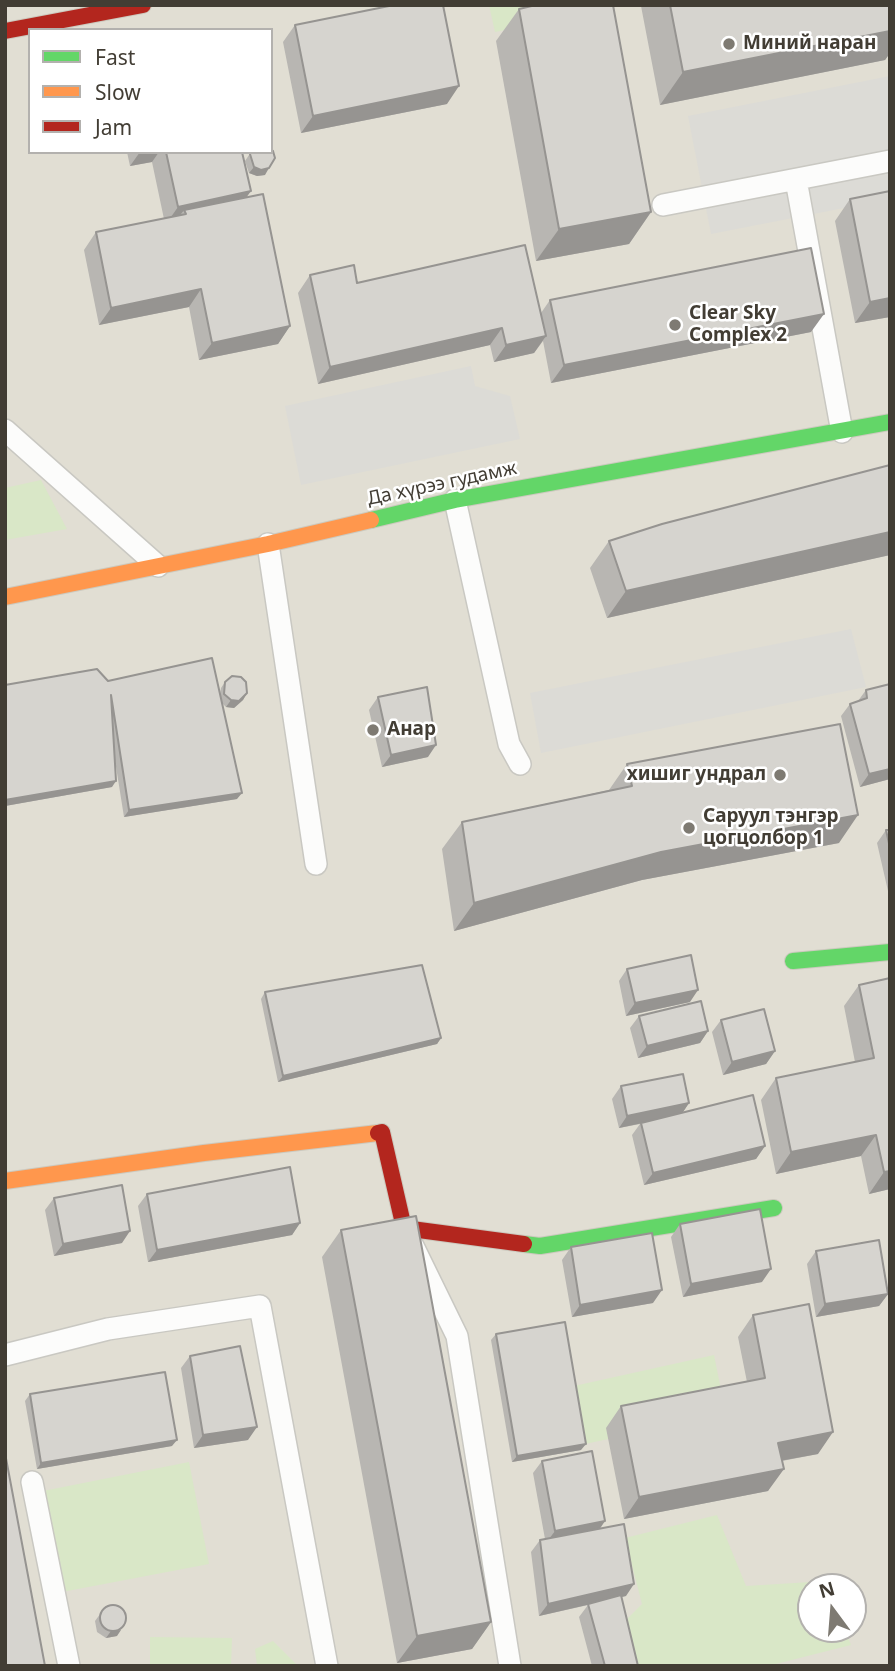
<!DOCTYPE html>
<meta charset="utf-8">
<style>
body{margin:0}
#map{position:relative;width:895px;height:1671px;overflow:hidden;background:#edece6;font-family:"Noto Sans",sans-serif}
canvas{display:block}
.frame{position:absolute;inset:0;border:7px solid #423d34;pointer-events:none}
.legend{position:absolute;left:28px;top:28px;width:245px;height:126px;box-sizing:border-box;background:#fff;border:2px solid #b3b1ae;margin:0;padding:9px 12px;list-style:none;font-size:21px;color:#423d34}
.legend li{display:flex;align-items:center;gap:14px;height:35px}
.legend b{width:35px;border:2px solid #b3b1ae}
.north{position:absolute;left:797px;top:1573px;width:70px;height:70px;box-sizing:border-box;background:#fff;border:2px solid #b3b1ae;border-radius:50%;rotate:344deg;font-size:19px;font-weight:700;line-height:28px;text-align:center;color:#423d34}
.north::after{content:'';display:block;margin:auto;width:24px;height:32px;background:#7e7a72;clip-path:polygon(50% 0,100% 100%,50% 72%,0 100%)}
</style>
<div id="map">
<canvas width="895" height="1671"></canvas>
<div class="frame"></div>
<ul class="legend">
<li><b style="height:9px;background:#63d668"></b>Fast</li>
<li><b style="height:9px;background:#ff974d"></b>Slow</li>
<li><b style="height:9px;background:#b3261e"></b>Jam</li>
</ul>
<div class="north">N</div>
</div>
<script>
const ctx = document.querySelector('canvas').getContext('2d');
ctx.lineJoin = 'round';
function paint(path, color) { ctx.fillStyle = color; ctx.fill(path, 'evenodd'); }
const toPath = rows => new Path2D(rows.map(r => 'M' + r).join(''));
function trace(path, color, width, dash) { ctx.strokeStyle = color; ctx.lineWidth = width; ctx.lineCap = dash ? 'butt' : 'round'; ctx.setLineDash(dash || []); ctx.stroke(path); }
function drawText(font, color, halo, rows, align = 'center') {
  ctx.font = font + ' "Noto Sans",sans-serif'; ctx.lineWidth = 5; ctx.setLineDash([]); ctx.textBaseline = 'middle'; ctx.strokeStyle = halo; ctx.fillStyle = color; for (const [text, x, y, turn = 0] of rows) {
    ctx.save(); ctx.translate(x, y); ctx.rotate((+turn || 0) * Math.PI / 180); ctx.textAlign = isNaN(turn) ? turn : align; if (halo) ctx.strokeText(text, 0, 0); ctx.fillText(text, 0, 0); ctx.restore();
  }
}
const residential = toPath([
 [5,5,890,5,890,1666,5,1666],
 [30,30,271,30,271,152,30,152],
 [811,1587,853,1587,853,1629,811,1629]
]);
const green = toPath([
 [489,5,579,5,581,15,495,32],
 [41,480,67,529,5,540,5,488],
 [714,1355,726,1414,585,1444,574,1386],
 [189,1462,209,1564,57,1593,38,1492],
 [717,1515,746,1586,827,1581,830,1587,811,1587,811,1629,845,1629,851,1645,768,1666,638,1666,626,1620,642,1604,625,1538],
 [150,1637,232,1638,231,1666,150,1666],
 [273,1641,298,1666,257,1666,255,1649]
]);
const parking = toPath([
 [890,76,890,199,711,234,688,116],
 [471,366,475,386,510,396,520,439,301,485,285,406],
 [851,629,866,687,541,753,530,693]
]);
const lane = toPath([
 [796,180,842,432],
 [663,205,890,161],
 [5,430,158,566],
 [455,500,509,744,520,764],
 [268,544,316,864],
 [413,1246,457,1336,510,1666],
 [5,1355,108,1329,260,1306,327,1666],
 [32,1482,69,1666]
]);
const fast = toPath([
 [371,520,455,500,890,422],
 [793,961,890,952],
 [524,1244,540,1246,774,1208]
]);
const slow = toPath([
 [5,597,268,544,371,520],
 [5,1181,204,1153,378,1133]
]);
const jam = toPath([
 [5,31,143,5],
 [378,1133,382,1132,404,1228,524,1244]
]);
const wall = toPath([
 [642,5,890,5,890,53,885,60,660,105,641,6],
 [519,9,651,212,629,244,536,261,496,41],
 [295,25,447,104,301,133,283,42],
 [127,152,242,152,247,197,290,326,278,344,199,360,189,307,99,325,84,250,96,232,164,219,152,162,130,166],
 [251,152,265,175,257,176,249,173,245,161],
 [850,199,890,317,855,323,835,221],
 [310,275,541,313,550,300,811,332,551,383,543,341,534,353,494,362,490,345,318,384,298,293],
 [890,465,890,555,607,618,590,568,609,541],
 [108,681,220,695,221,688,225,682,247,693,243,700,234,708,226,707,222,703,237,799,124,817,114,754,112,787,5,806,5,685],
 [890,684,890,779,860,787,841,716,850,704,858,701,866,690],
 [378,697,428,757,382,767,369,710],
 [627,764,839,843,642,880,454,931,442,849,462,822,609,790],
 [886,830,890,830,890,890,888,891,877,843],
 [627,969,690,1002,626,1016,619,981],
 [890,978,890,1189,869,1194,861,1156,776,1174,761,1100,776,1078,855,1062,844,1006,859,985],
 [265,992,441,1038,437,1044,278,1082,261,999],
 [639,1016,708,1031,700,1043,638,1058,630,1028],
 [721,1020,775,1051,766,1064,723,1075,712,1032],
 [621,1086,689,1103,683,1112,765,1146,756,1159,644,1185,632,1135,640,1124,619,1128,612,1099],
 [147,1194,300,1223,292,1235,148,1262,138,1206],
 [54,1198,122,1243,54,1256,45,1210],
 [680,1224,762,1282,683,1297,671,1237],
 [341,1230,491,1622,472,1649,397,1663,322,1257],
 [571,1247,653,1303,572,1317,562,1260],
 [816,1251,888,1294,879,1306,816,1317,807,1264],
 [753,1315,818,1454,782,1461,768,1491,624,1519,606,1428,621,1406,747,1382,738,1337],
 [496,1334,581,1450,512,1462,491,1340],
 [190,1356,248,1440,194,1448,181,1368],
 [30,1394,172,1446,37,1469,25,1401],
 [542,1461,600,1528,626,1596,621,1597,638,1666,592,1666,579,1617,588,1605,539,1616,531,1552,540,1540,545,1539,533,1473],
 [106,1606,117,1636,106,1638,97,1632,95,1621]
]);
const shadedWall = toPath([
 [890,31,890,53,885,60,660,105,683,72],
 [459,86,447,104,301,133,313,116],
 [140,152,159,152,152,162,130,166],
 [254,167,269,168,265,175,257,176,249,173],
 [251,191,238,209,184,210,175,222,166,224,178,207],
 [651,212,629,244,536,261,559,229],
 [201,289,189,307,99,325,111,308],
 [890,298,890,317,855,323,870,302],
 [824,314,811,332,551,383,564,365],
 [290,326,278,344,199,360,212,343],
 [502,328,490,345,318,384,330,367],
 [546,336,534,353,494,362,506,345],
 [890,532,890,555,607,618,626,591],
 [247,693,243,700,234,708,226,707,231,700],
 [436,745,428,757,382,767,391,755],
 [890,769,890,779,860,787,869,774],
 [116,781,112,787,5,806,5,800],
 [242,793,237,799,124,817,129,810],
 [858,815,839,843,642,880,454,931,474,903,661,852],
 [698,990,690,1002,626,1016,635,1003],
 [708,1031,700,1043,638,1058,647,1046],
 [441,1038,437,1044,278,1082,283,1076],
 [775,1051,766,1064,723,1075,732,1062],
 [689,1103,681,1115,619,1128,627,1116],
 [876,1135,861,1156,776,1174,791,1152],
 [765,1146,756,1159,644,1185,653,1173],
 [890,1171,890,1189,869,1194,884,1172],
 [300,1223,292,1235,148,1262,157,1250],
 [130,1231,122,1243,54,1256,63,1244],
 [771,1269,762,1282,683,1297,691,1284],
 [662,1290,653,1303,572,1317,580,1305],
 [888,1294,879,1306,816,1317,825,1304],
 [257,1427,248,1440,194,1448,203,1435],
 [833,1432,818,1454,763,1464,778,1443],
 [177,1440,172,1446,37,1469,41,1463],
 [586,1444,581,1450,512,1462,517,1456],
 [784,1469,768,1491,624,1519,639,1497],
 [605,1521,597,1533,546,1543,555,1531],
 [634,1584,626,1596,539,1616,548,1604],
 [491,1622,472,1649,397,1663,417,1636],
 [121,1630,117,1636,106,1638,111,1631]
]);
const building = toPath([
 [394,5,443,5,459,86,313,116,295,25,394,5],
 [536,5,613,5,651,212,559,229,519,9,536,5],
 [670,5,890,5,890,31,683,72,670,5],
 [271,150,273,151,275,158,269,168,261,170,254,167,250,154,251,152,271,152,271,150],
 [166,152,242,152,251,191,178,207,166,152],
 [890,191,890,298,870,302,850,199,890,191],
 [263,194,290,326,212,343,201,289,111,308,96,232,186,214,184,210,263,194],
 [525,245,546,336,506,345,502,328,330,367,310,275,354,265,357,283,525,245],
 [811,248,824,314,564,365,550,300,811,248],
 [890,465,890,532,626,591,609,541,662,524,890,465],
 [212,658,242,793,129,810,111,695,116,781,5,800,5,685,97,669,108,681,212,658],
 [232,676,241,677,246,682,247,693,239,701,231,700,224,694,225,682,232,676],
 [890,684,890,769,869,774,850,704,867,698,866,690,890,684],
 [427,687,436,745,391,755,378,697,427,687],
 [840,724,858,815,661,852,474,903,462,822,632,786,627,764,840,724],
 [886,830,890,830,890,848,886,830],
 [691,955,698,990,635,1003,627,969,691,955],
 [422,965,441,1038,283,1076,265,992,422,965],
 [890,978,890,1171,884,1172,876,1135,791,1152,776,1078,874,1058,859,985,890,978],
 [701,1001,708,1031,647,1046,639,1016,701,1001],
 [764,1009,775,1051,732,1062,721,1020,764,1009],
 [683,1074,689,1103,627,1116,621,1086,683,1074],
 [753,1095,765,1146,653,1173,641,1123,753,1095],
 [290,1167,300,1223,157,1250,147,1194,290,1167],
 [122,1185,130,1231,63,1244,54,1198,122,1185],
 [760,1209,771,1269,691,1284,680,1224,760,1209],
 [416,1216,491,1622,417,1636,341,1230,416,1216],
 [652,1233,662,1290,580,1305,571,1247,652,1233],
 [879,1240,888,1294,825,1304,816,1251,879,1240],
 [809,1304,833,1432,778,1443,784,1469,639,1497,621,1406,765,1378,753,1315,809,1304],
 [565,1322,586,1444,517,1456,496,1334,565,1322],
 [240,1346,257,1427,203,1435,190,1356,240,1346],
 [165,1372,177,1440,41,1463,30,1394,165,1372],
 [592,1451,605,1521,555,1531,542,1461,592,1451],
 [5,1453,45,1666,5,1666,5,1453],
 [624,1524,634,1584,548,1604,540,1540,624,1524],
 [621,1595,638,1666,605,1666,588,1604,621,1595],
 '100 1618a13 13 0 1 1 26 0a13 13 0 1 1-26 0Z'
]);
const markers = [
 [729,44,7,"#7e7a72"],
 [675,325,7,"#7e7a72"],
 [373,730,7,"#7e7a72"],
 [780,775,7,"#7e7a72"],
 [689,828,7,"#7e7a72"]
];
const poiNames = [
 ["Миний наран",743,44],
 ["Clear Sky",689,314],
 ["Complex 2",689,336],
 ["Анар",387,730],
 ["хишиг ундрал",766,775,"right"],
 ["Саруул тэнгэр",703,817],
 ["цогцолбор 1",703,839]
];
const streetNames = [
 ["Да хүрээ гудамж",442,484,-12]
];
paint(residential, '#e1ded3');
paint(green, '#d9e7c7');
paint(parking, '#dcdbd6');
trace(lane, '#c9c8c2', 24);
trace(fast, '#ccc9be', 18);
trace(slow, '#ccc9be', 18);
trace(jam, '#ccc9be', 18);
trace(lane, '#fcfcfb', 21);
trace(fast, '#63d668', 16);
trace(slow, '#ff974d', 16);
trace(jam, '#b3261e', 16);
paint(wall, '#b8b6b2');
paint(shadedWall, '#969491');
paint(building, '#d6d4cf');
trace(building, '#969491', 2);
for (const [x, y, r, color] of markers) { const dot = new Path2D(); dot.arc(x, y, r, 0, 2 * Math.PI); ctx.fillStyle = color; ctx.fill(dot); trace(dot, '#fff', 2.5); }
drawText('bold 19px', '#423d34', '#fff', poiNames, 'left');
drawText('19px', '#423d34', '#fff', streetNames);
</script>
